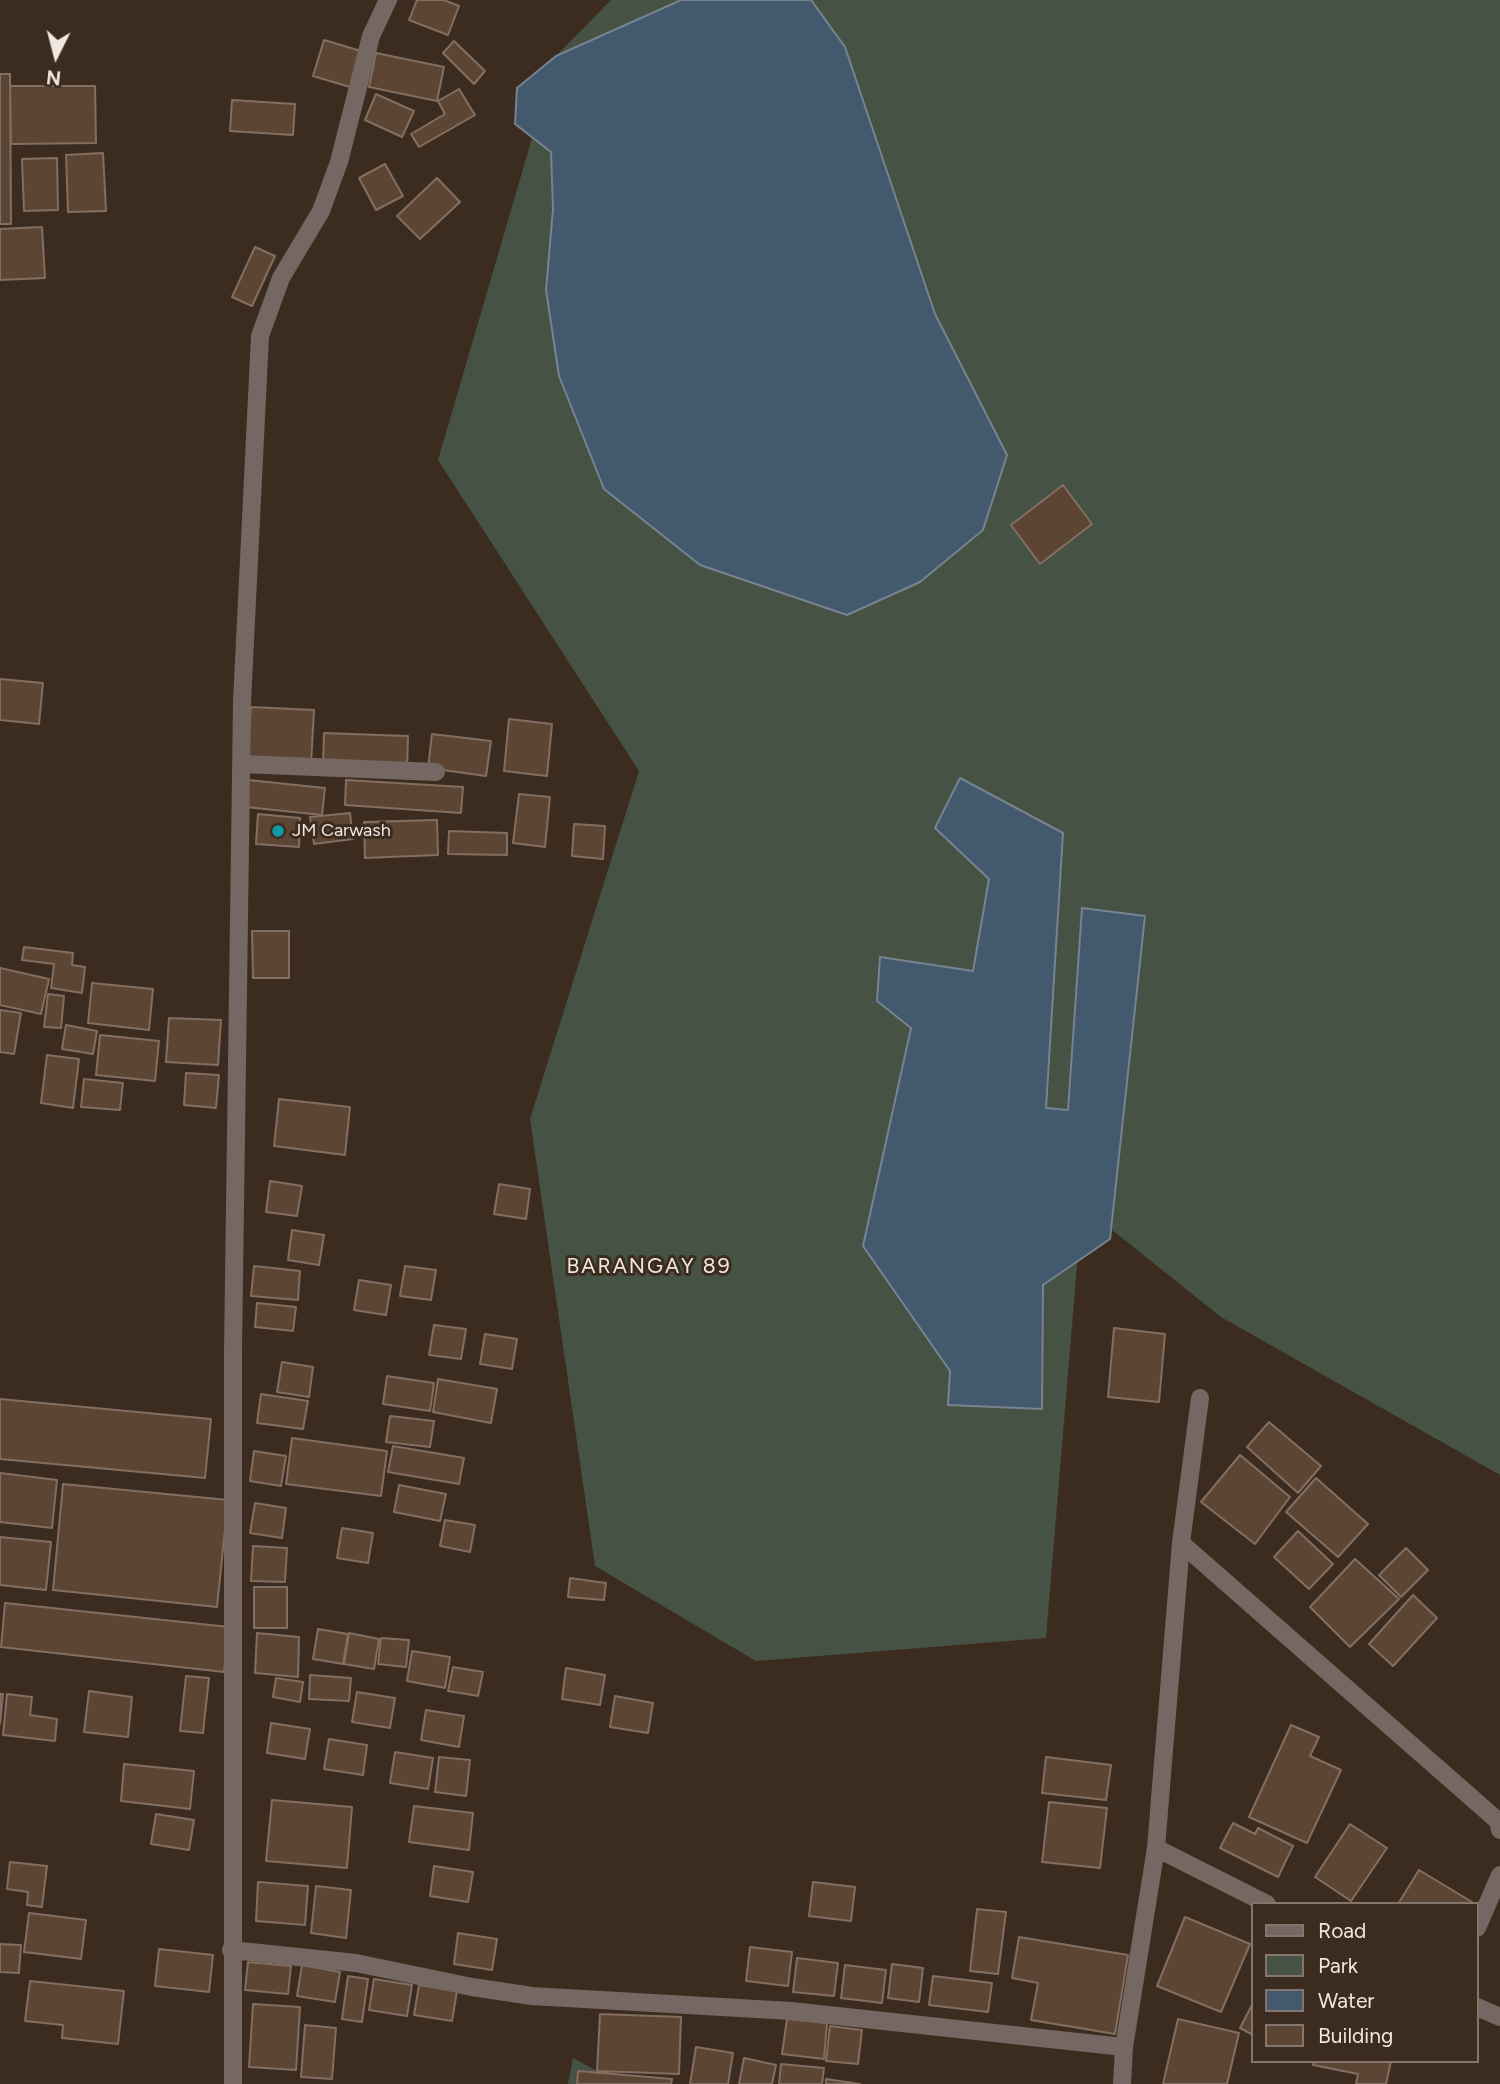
<!DOCTYPE html>
<style>
body{margin:0}
#map{position:relative;width:1500px;height:2084px;overflow:hidden;background:#3c2c20;font-family:Figtree,sans-serif}
canvas{display:block}
.legend{position:absolute;left:1251px;top:1902px;width:228px;height:161px;box-sizing:border-box;background:#3c2c20;border:2px solid #84766c;margin:0;padding:9px 12px;list-style:none;font-size:21px;color:#f1e6df}
.legend li{display:flex;align-items:center;gap:14px;height:35px}
.legend b{width:35px;border:2px solid #84766c}
.north{position:absolute;left:21px;top:21px;width:70px;height:70px;-webkit-text-stroke:5px #3c2c20;paint-order:stroke;rotate:186deg;font-size:19px;font-weight:700;line-height:28px;text-align:center;color:#f1e6df}
.north::after{content:'';display:block;margin:auto;width:24px;height:32px;background:#f1e6df;clip-path:polygon(50% 0,100% 100%,50% 72%,0 100%)}
</style>
<div id="map">
<canvas width="1500" height="2084"></canvas>
<ul class="legend">
<li><b style="height:9px;background:#756862"></b>Road</li>
<li><b style="height:19px;background:#465243"></b>Park</li>
<li><b style="height:19px;background:#43596e"></b>Water</li>
<li><b style="height:19px;background:#5d4534"></b>Building</li>
</ul>
<div class="north">N</div>
</div>
<script>
const ctx = document.querySelector('canvas').getContext('2d');
ctx.lineJoin = 'round';
function paint(path, color) { ctx.fillStyle = color; ctx.fill(path, 'evenodd'); }
const toPath = rows => new Path2D(rows.map(r => 'M' + r).join(''));
function trace(path, color, width, dash) { ctx.strokeStyle = color; ctx.lineWidth = width; ctx.lineCap = dash ? 'butt' : 'round'; ctx.setLineDash(dash || []); ctx.stroke(path); }
function drawText(font, color, halo, rows, align = 'center') {
  ctx.font = font + ' Figtree,sans-serif'; ctx.lineWidth = 6; ctx.setLineDash([]); ctx.textBaseline = 'middle'; ctx.strokeStyle = halo; ctx.fillStyle = color; for (const [text, x, y, turn = 0] of rows) {
    ctx.save(); ctx.translate(x, y); ctx.rotate((+turn || 0) * Math.PI / 180); ctx.textAlign = isNaN(turn) ? turn : align; if (halo) ctx.strokeText(text, 0, 0); ctx.fillText(text, 0, 0); ctx.restore();
  }
}
const green = toPath([
 [611,0,1500,0,1500,1475,1221,1317,1082,1206,1046,1638,756,1661,595,1566,530,1119,639,771,438,460,556,56],
 [573,2058,597,2071,626,2084,568,2084]
]);
const water = toPath([
 [681,0,811,0,845,47,935,314,1007,455,983,530,920,582,847,615,700,565,604,489,559,376,546,290,553,209,551,152,515,124,517,88,556,56,681,0],
 [960,778,1063,833,1046,1108,1068,1110,1082,908,1145,916,1110,1239,1043,1285,1042,1409,948,1405,950,1371,863,1246,911,1028,877,1001,880,957,973,971,989,879,935,828,960,778]
]);
const building = toPath([
 [417,0,444,0,459,6,448,35,409,20,417,0],
 [324,40,361,51,350,87,313,76,324,40],
 [454,41,485,71,474,84,443,53,454,41],
 [376,53,444,67,437,101,369,87,376,53],
 [0,74,10,74,11,224,0,224,0,74],
 [10,86,95,86,96,143,11,144,10,86],
 [459,89,475,115,419,147,411,134,445,114,438,101,459,89],
 [376,94,414,111,402,137,365,120,376,94],
 [232,100,295,104,293,135,230,131,232,100],
 [103,153,106,211,68,212,66,155,103,153],
 [57,158,58,210,24,211,22,159,57,158],
 [385,164,403,196,376,210,359,178,385,164],
 [437,178,460,202,420,239,397,216,437,178],
 [42,227,45,278,0,280,0,229,42,227],
 [255,247,275,256,252,306,232,297,255,247],
 [1063,485,1092,524,1040,564,1011,525,1063,485],
 [0,679,43,683,39,724,0,720,0,679],
 [251,707,314,710,311,764,247,760,251,707],
 [509,719,552,724,547,776,504,771,509,719],
 [324,733,408,736,407,770,323,765,324,733],
 [432,734,491,741,486,776,428,768,432,734],
 [248,780,325,788,322,815,246,807,248,780],
 [346,780,463,787,461,813,345,805,346,780],
 [519,794,550,797,545,847,513,843,519,794],
 [350,813,353,839,314,844,310,817,350,813],
 [258,814,300,818,299,847,256,844,258,814],
 [437,820,438,855,365,858,364,822,437,820],
 [574,824,605,826,603,859,572,856,574,824],
 [449,831,507,833,507,855,448,854,449,831],
 [252,931,289,931,289,978,253,978,252,931],
 [24,947,73,953,72,965,85,967,82,993,51,988,54,964,22,960,24,947],
 [0,968,49,979,41,1014,0,1005,0,968],
 [92,983,153,989,149,1030,88,1023,92,983],
 [48,994,64,996,61,1028,44,1027,48,994],
 [0,1010,21,1013,14,1054,0,1052,0,1010],
 [169,1018,221,1020,218,1065,166,1062,169,1018],
 [66,1025,97,1031,93,1054,62,1049,66,1025],
 [100,1035,159,1041,155,1081,96,1075,100,1035],
 [47,1055,79,1059,73,1108,41,1103,47,1055],
 [186,1073,219,1075,216,1108,184,1105,186,1073],
 [84,1079,123,1083,120,1110,81,1107,84,1079],
 [279,1099,350,1107,345,1155,274,1146,279,1099],
 [270,1181,302,1186,297,1216,266,1212,270,1181],
 [499,1184,530,1189,526,1219,494,1214,499,1184],
 [292,1230,324,1235,319,1265,288,1260,292,1230],
 [254,1266,300,1271,298,1300,251,1296,254,1266],
 [405,1266,436,1270,431,1300,400,1296,405,1266],
 [359,1280,391,1285,386,1315,354,1310,359,1280],
 [257,1303,296,1307,293,1331,255,1327,257,1303],
 [434,1325,466,1329,461,1359,429,1355,434,1325],
 [1114,1328,1165,1334,1159,1402,1108,1397,1114,1328],
 [485,1334,517,1339,512,1369,480,1364,485,1334],
 [282,1362,313,1367,309,1397,277,1392,282,1362],
 [387,1376,434,1383,430,1411,383,1404,387,1376],
 [438,1379,497,1389,491,1423,433,1412,438,1379],
 [261,1394,308,1401,303,1429,257,1423,261,1394],
 [0,1399,211,1419,205,1478,0,1459,0,1399],
 [390,1416,434,1421,430,1447,386,1442,390,1416],
 [1269,1422,1321,1466,1298,1493,1247,1447,1269,1422],
 [292,1438,387,1451,381,1496,286,1484,292,1438],
 [393,1446,464,1458,459,1484,388,1472,393,1446],
 [254,1451,286,1456,281,1486,250,1481,254,1451],
 [1240,1455,1290,1497,1255,1544,1201,1502,1240,1455],
 [0,1473,57,1480,52,1528,0,1522,0,1473],
 [1316,1478,1368,1524,1338,1557,1286,1512,1316,1478],
 [63,1484,228,1500,217,1607,53,1590,63,1484],
 [399,1485,446,1494,440,1521,394,1512,399,1485],
 [255,1503,286,1508,282,1538,250,1533,255,1503],
 [445,1520,475,1525,470,1552,440,1546,445,1520],
 [342,1528,373,1533,368,1563,337,1558,342,1528],
 [1298,1531,1333,1564,1309,1589,1274,1557,1298,1531],
 [0,1537,51,1542,46,1590,0,1585,0,1537],
 [253,1546,287,1548,285,1582,251,1581,253,1546],
 [1406,1548,1428,1570,1401,1597,1379,1575,1406,1548],
 [1355,1559,1399,1599,1350,1647,1310,1607,1355,1559],
 [570,1578,606,1583,604,1600,568,1597,570,1578],
 [254,1587,287,1587,287,1628,254,1628,254,1587],
 [1413,1595,1437,1618,1393,1666,1369,1644,1413,1595],
 [5,1603,229,1627,224,1672,1,1647,5,1603],
 [318,1629,348,1634,343,1664,313,1659,318,1629],
 [257,1633,299,1637,298,1677,255,1673,257,1633],
 [349,1633,379,1639,374,1669,344,1664,349,1633],
 [381,1638,409,1640,406,1667,378,1664,381,1638],
 [412,1651,450,1657,445,1688,407,1681,412,1651],
 [453,1667,483,1672,478,1696,448,1691,453,1667],
 [566,1668,605,1675,600,1705,562,1699,566,1668],
 [310,1675,351,1678,349,1701,309,1699,310,1675],
 [186,1676,209,1678,203,1733,180,1731,186,1676],
 [276,1678,303,1682,300,1702,273,1697,276,1678],
 [89,1691,132,1697,128,1737,84,1732,89,1691],
 [357,1692,395,1698,390,1728,352,1722,357,1692],
 [0,1694,3,1694,0,1724,0,1694],
 [7,1694,32,1697,30,1715,57,1719,55,1741,3,1735,7,1694],
 [615,1696,653,1703,648,1733,610,1727,615,1696],
 [426,1710,464,1716,459,1747,421,1740,426,1710],
 [271,1723,310,1729,305,1759,267,1753,271,1723],
 [1291,1725,1319,1737,1310,1756,1341,1770,1307,1843,1249,1817,1291,1725],
 [329,1739,367,1745,363,1775,324,1769,329,1739],
 [395,1752,433,1758,428,1789,390,1783,395,1752],
 [439,1757,470,1760,466,1796,435,1792,439,1757],
 [1046,1757,1111,1765,1106,1800,1042,1793,1046,1757],
 [124,1764,194,1771,190,1809,121,1801,124,1764],
 [272,1800,352,1807,347,1868,266,1861,272,1800],
 [1049,1802,1107,1808,1100,1868,1042,1862,1049,1802],
 [414,1806,473,1813,469,1850,409,1842,414,1806],
 [156,1814,194,1820,189,1850,151,1844,156,1814],
 [1233,1823,1255,1834,1258,1828,1293,1846,1278,1877,1220,1848,1233,1823],
 [1350,1824,1387,1848,1351,1901,1315,1877,1350,1824],
 [10,1862,47,1866,42,1907,27,1905,28,1892,7,1889,10,1862],
 [434,1866,473,1872,468,1902,430,1896,434,1866],
 [1419,1870,1472,1902,1471,1904,1398,1904,1419,1870],
 [258,1882,308,1886,305,1925,256,1921,258,1882],
 [813,1882,855,1887,851,1921,809,1916,813,1882],
 [316,1886,351,1890,346,1938,311,1933,316,1886],
 [977,1909,1006,1912,998,1974,970,1971,977,1909],
 [29,1913,86,1920,81,1959,24,1952,29,1913],
 [1185,1917,1250,1944,1221,2012,1157,1986,1185,1917],
 [458,1933,497,1939,492,1970,454,1964,458,1933],
 [1019,1937,1128,1955,1115,2034,1031,2020,1038,1983,1012,1978,1019,1937],
 [0,1944,21,1945,19,1973,0,1972,0,1944],
 [750,1947,792,1952,788,1986,746,1981,750,1947],
 [159,1949,213,1955,209,1992,155,1986,159,1949],
 [797,1958,838,1963,834,1996,793,1992,797,1958],
 [248,1962,291,1966,288,1994,245,1990,248,1962],
 [892,1964,923,1968,919,2002,888,1998,892,1964],
 [302,1965,340,1972,335,2002,297,1996,302,1965],
 [845,1965,886,1970,882,2003,841,1998,845,1965],
 [348,1976,368,1979,362,2022,342,2019,348,1976],
 [933,1976,992,1983,988,2012,929,2005,933,1976],
 [374,1979,412,1985,407,2016,369,2010,374,1979],
 [30,1981,124,1991,118,2044,62,2038,63,2025,25,2021,30,1981],
 [419,1985,457,1991,452,2021,414,2015,419,1985],
 [1253,2003,1253,2035,1240,2028,1253,2003],
 [253,2004,300,2007,296,2070,249,2067,253,2004],
 [600,2014,681,2017,679,2074,597,2071,600,2014],
 [787,2019,827,2023,824,2059,782,2054,787,2019],
 [1178,2019,1239,2033,1227,2084,1163,2084,1178,2019],
 [305,2025,336,2028,332,2079,301,2077,305,2025],
 [830,2026,862,2030,858,2064,826,2061,830,2026],
 [696,2047,733,2053,728,2084,690,2084,696,2047],
 [744,2058,776,2065,772,2084,739,2084,744,2058],
 [1314,2061,1391,2061,1386,2084,1356,2084,1358,2074,1313,2065,1314,2061],
 [781,2064,824,2068,822,2084,779,2084,781,2064],
 [578,2071,672,2079,671,2084,577,2084,578,2071],
 [826,2079,860,2084,826,2084,826,2079]
]);
const street = toPath([
 [242,764,436,772],
 [1181,1543,1498,1821,1500,1830],
 [1156,1848,1181,1543,1200,1398],
 [1477,1928,1500,1875],
 [231,1950,356,1963,472,1987,532,1996,791,2011,1124,2047],
 [1477,2007,1500,2017],
 [233,2084,233,1350,242,702,260,336,281,278,321,211,339,162,371,36,388,0],
 [1122,2084,1124,2047,1156,1848,1267,1904]
]);
const markers = [
 [278,831,7,"#0f9aa8"]
];
const poiNames = [
 ["JM Carwash",292,831]
];
const quarterNames = [
 ["BARANGAY 89",649,1267]
];
paint(green, '#465243');
paint(water, '#43596e');
trace(water, '#778390', 2);
paint(building, '#5d4534');
trace(building, '#826f61', 2);
trace(street, '#756862', 18);
for (const [x, y, r, color] of markers) { const dot = new Path2D(); dot.arc(x, y, r, 0, 2 * Math.PI); ctx.fillStyle = color; ctx.fill(dot); trace(dot, '#3c2c20', 2.5); }
drawText('18px', '#f1e6df', '#3c2c20', poiNames, 'left');
ctx.letterSpacing = '2px';
drawText('21px', '#f1e6df', '#3c2c20', quarterNames);
ctx.letterSpacing = '0px';
</script>
